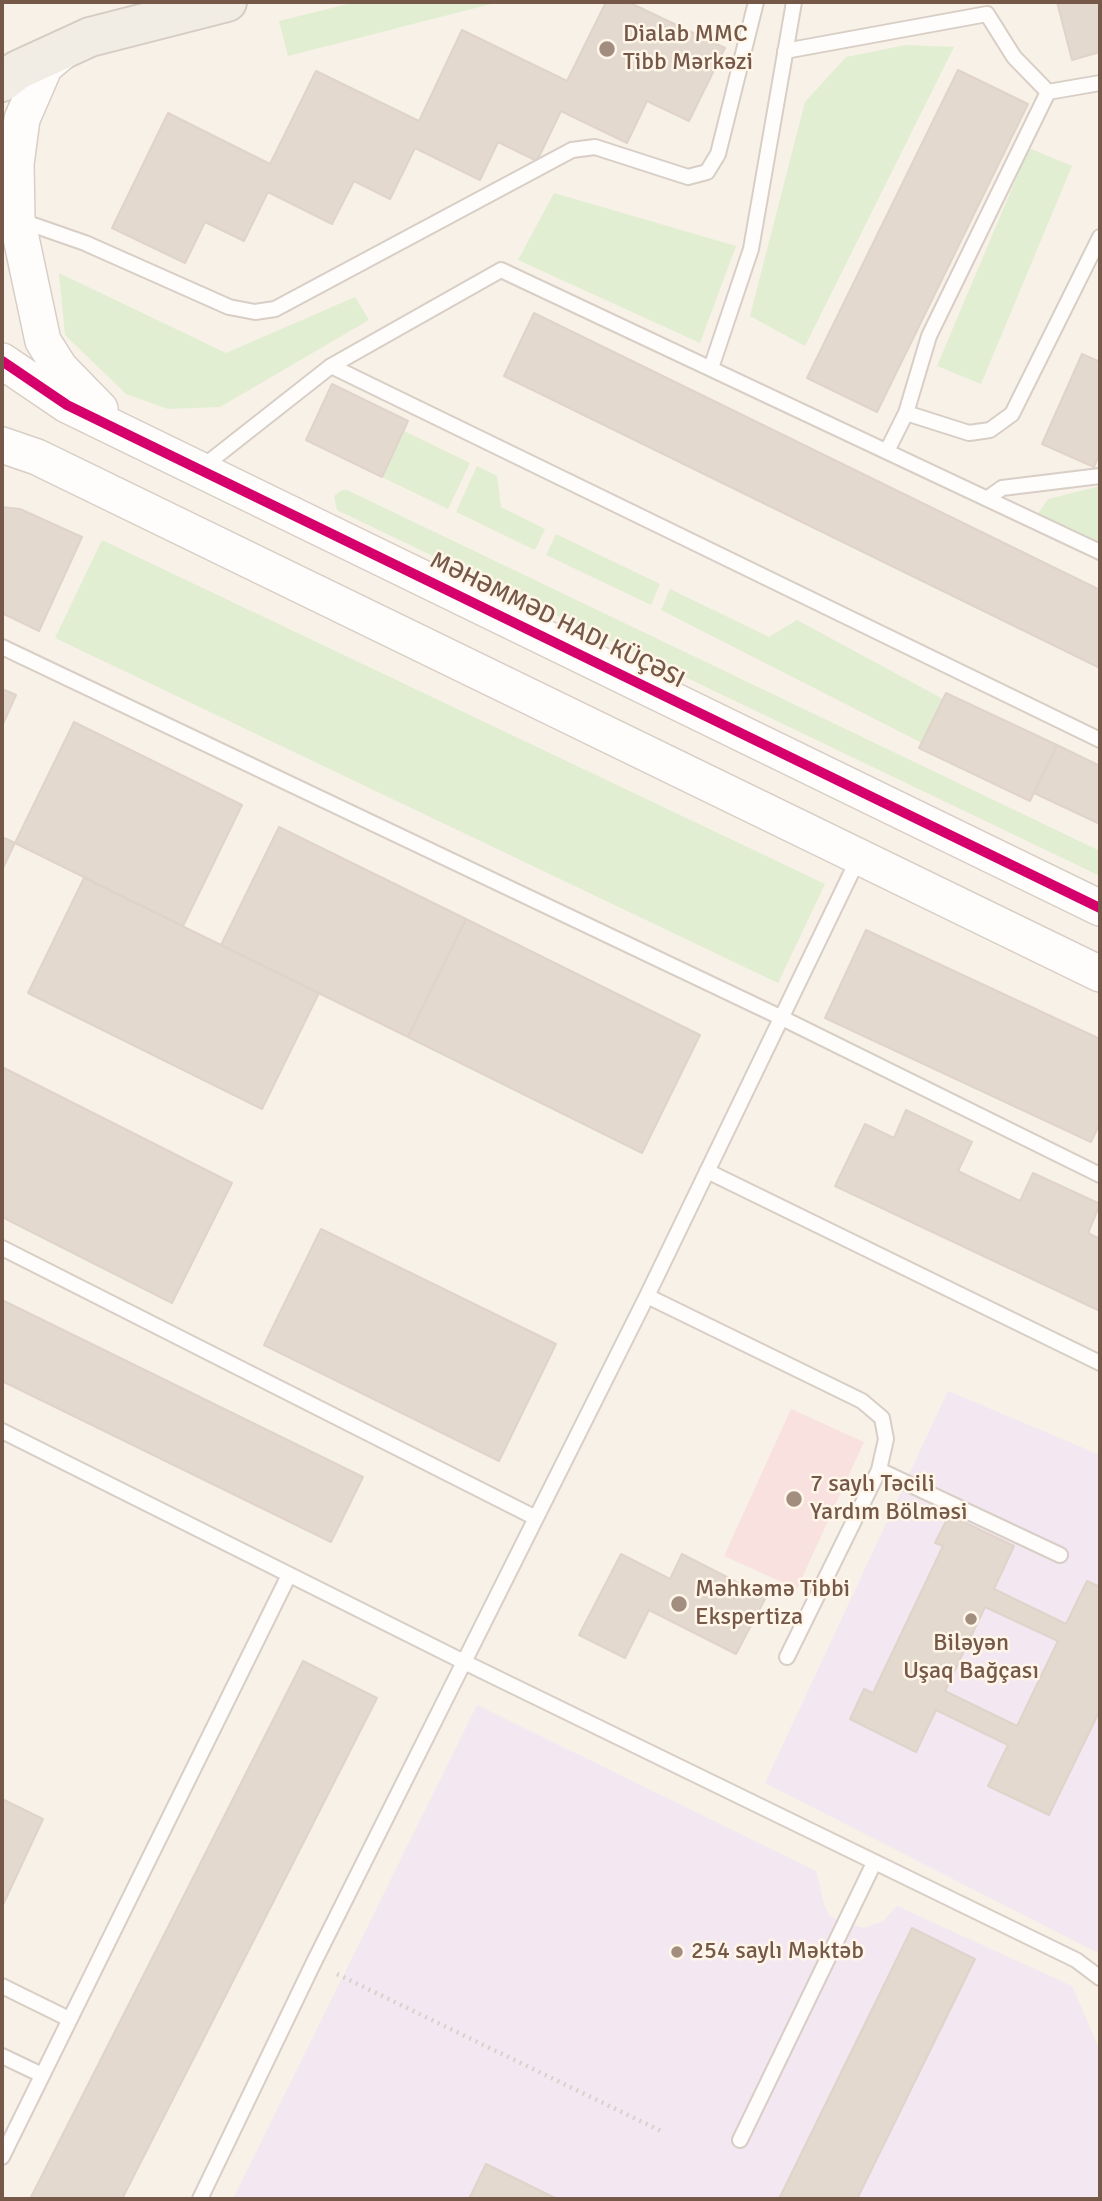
<!DOCTYPE html>
<meta charset="utf-8">
<style>
body{margin:0}
#map{position:relative;width:1102px;height:2201px;overflow:hidden;background:#f7f1e7;font-family:Signika,sans-serif}
canvas{display:block}
.frame{position:absolute;inset:0;border:4px solid #755847;pointer-events:none}
</style>
<div id="map">
<canvas width="1102" height="2201"></canvas>
<div class="frame"></div>
</div>
<script>
const ctx = document.querySelector('canvas').getContext('2d');
ctx.lineJoin = 'round';
function paint(path, color) { ctx.fillStyle = color; ctx.fill(path, 'evenodd'); }
const toPath = rows => new Path2D(rows.map(r => 'M' + r).join(''));
function trace(path, color, width, dash) { ctx.strokeStyle = color; ctx.lineWidth = width; ctx.lineCap = dash ? 'butt' : 'round'; ctx.setLineDash(dash || []); ctx.stroke(path); }
function drawText(font, color, halo, rows, align = 'center') {
  ctx.font = font + ' Signika,sans-serif'; ctx.lineWidth = 5; ctx.setLineDash([]); ctx.textBaseline = 'middle'; ctx.strokeStyle = halo; ctx.fillStyle = color; for (const [text, x, y, turn = 0] of rows) {
    ctx.save(); ctx.translate(x, y); ctx.rotate((+turn || 0) * Math.PI / 180); ctx.textAlign = isNaN(turn) ? turn : align; if (halo) ctx.strokeText(text, 0, 0); ctx.fillText(text, 0, 0); ctx.restore();
  }
}
const education = toPath([
 [948,1391,1100,1455,1100,1954,765,1783],
 [477,1705,816,1871,824,1905,830,1916,845,1923,864,1928,883,1921,897,1906,1072,1986,1100,2051,1100,2199,233,2199]
]);
const medical = toPath([
 [791,1409,864,1442,797,1589,724,1556]
]);
const green = toPath([
 [356,2,499,2,288,56,279,21],
 [906,45,954,47,805,346,750,316,805,102,846,57],
 [1029,148,1072,166,981,384,937,366],
 [554,193,736,246,700,343,518,260],
 [59,273,226,353,355,297,369,320,220,407,168,409,126,394,65,335],
 [404,431,470,463,448,509,382,477],
 [477,466,497,476,501,507,545,529,535,550,456,512],
 [1100,486,1100,544,1037,515,1048,499],
 [342,490,347,490,1100,851,1100,876,337,510,334,496],
 [556,534,660,584,651,605,546,555],
 [102,540,825,884,778,983,55,638],
 [670,589,769,637,797,620,943,699,922,743,661,610]
]);
const building = toPath([
 [606,2,628,2,725,48,689,121,647,101,627,143,561,111,537,161,498,142,480,180,415,148,390,199,354,181,332,224,268,192,244,241,205,222,185,263,112,228,168,113,270,164,316,71,419,121,462,30,567,81,606,2],
 [1057,2,1100,2,1100,52,1072,60,1057,2],
 [958,70,1028,104,877,412,807,378,958,70],
 [534,313,1100,590,1100,668,504,376,534,313],
 [1082,354,1100,362,1100,453,1094,467,1042,444,1082,354],
 [332,384,408,421,382,477,306,440,332,384],
 [2,507,20,509,82,537,39,631,2,613,2,507],
 [2,689,16,695,2,726,2,689],
 [946,693,1057,745,1030,801,919,748,946,693],
 [74,722,242,805,183,926,15,843,74,722],
 [1057,745,1100,766,1100,824,1034,793,1057,745],
 [279,827,466,919,408,1037,221,945,279,827],
 [2,837,15,843,2,870,2,837],
 [84,878,319,993,262,1109,28,993,84,878],
 [466,919,700,1035,642,1153,408,1037,466,919],
 [866,930,1100,1039,1100,1123,1091,1142,825,1018,866,930],
 [2,1067,232,1183,172,1303,2,1217,2,1067],
 [906,1110,972,1142,958,1171,1020,1201,1033,1173,1100,1204,1088,1233,1100,1239,1100,1311,835,1186,865,1124,894,1138,906,1110],
 [321,1229,556,1344,499,1461,264,1345,321,1229],
 [2,1300,363,1477,331,1542,2,1381,2,1300],
 [949,1515,1014,1546,994,1589,1066,1624,1087,1581,1100,1587,1100,1710,1049,1815,988,1786,1008,1745,936,1710,916,1752,850,1719,864,1689,873,1693,943,1546,935,1543,949,1515],
 [985,1607,1058,1641,1017,1726,945,1691,985,1607],
 [621,1554,670,1579,682,1554,766,1597,736,1654,649,1610,625,1658,579,1635,621,1554],
 [303,1661,377,1698,122,2199,30,2199,303,1661],
 [2,1799,43,1819,2,1907,2,1799],
 [912,1928,975,1959,857,2199,779,2199,912,1928],
 [486,2164,557,2199,469,2199,486,2164]
]);
const path = toPath([
 [337,1974,663,2132]
]);
const service = toPath([
 [785,51,987,14,1014,57,1048,92,929,336,906,413,887,451],
 [1048,92,1100,83],
 [19,220,85,243,229,307,255,312,275,309,572,150,595,147,688,177,707,172,718,154,756,2],
 [331,366,1100,740],
 [711,368,751,249,794,2],
 [906,413,969,433,990,430,1012,414,1100,237],
 [200,469,331,366,501,270,1100,552],
 [988,498,1002,488,1100,476],
 [2,647,780,1017,1100,1175],
 [707,1171,1100,1363],
 [2,1248,536,1518],
 [647,1296,862,1401,882,1418,886,1439,879,1470,787,1657],
 [2,1431,464,1662,1076,1960,1100,1978],
 [879,1470,1060,1555],
 [2,1986,69,2019],
 [2,2056,42,2075],
 [740,2140,874,1863],
 [2,2157,289,1575],
 [200,2199,314,1962,647,1296,859,857]
]);
const tertiary = toPath([
 [68,47,45,66,22,119,16,164,17,219,43,341,60,368,100,409],
 [2,361,67,405,1100,908],
 [2,445,37,457,1100,974]
]);
const primary = toPath([
 [2,82,18,70,90,37,227,2]
]);
const cycleway = toPath([
 [2,361,67,405,1100,908]
]);
const markers = [
 [607,49,9,"#a28e7f"],
 [794,1499,9,"#a28e7f"],
 [679,1604,9,"#a28e7f"],
 [971,1619,7,"#a28e7f"],
 [677,1952,7,"#a28e7f"]
];
const poiNames = [
 ["Dialab MMC",623,35],
 ["Tibb Mərkəzi",623,63],
 ["7 saylı Təcili",810,1485],
 ["Yardım Bölməsi",810,1513],
 ["Məhkəmə Tibbi",695,1590],
 ["Ekspertiza",695,1618],
 ["Biləyən",971,1644,"center"],
 ["Uşaq Bağçası",971,1672,"center"],
 ["254 saylı Məktəb",691,1952]
];
const streetNames = [
 ["MƏHƏMMƏD HADI KÜÇƏSI",557,621,26]
];
paint(education, '#f3e7f1');
paint(medical, '#f9e1df');
paint(green, '#e2eed2');
paint(building, '#e3d9cf');
trace(building, '#e0d4ca', 2);
trace(service, '#d8cec6', 18);
trace(tertiary, '#d8cec6', 38);
trace(primary, '#d5ccc4', 42);
trace(path, '#d9d1cb', 4.5, [2, 5]);
trace(service, '#fefdfb', 14);
trace(tertiary, '#fefdfb', 35);
trace(primary, '#f2ede4', 38);
trace(cycleway, '#d6006c', 10);
for (const [x, y, r, color] of markers) { const dot = new Path2D(); dot.arc(x, y, r, 0, 2 * Math.PI); ctx.fillStyle = color; ctx.fill(dot); trace(dot, '#fff6e9', 2.5); }
drawText('24px', '#755847', '#fff6e9', poiNames, 'left');
drawText('24px', '#755847', '#fff6e9', streetNames);
</script>
